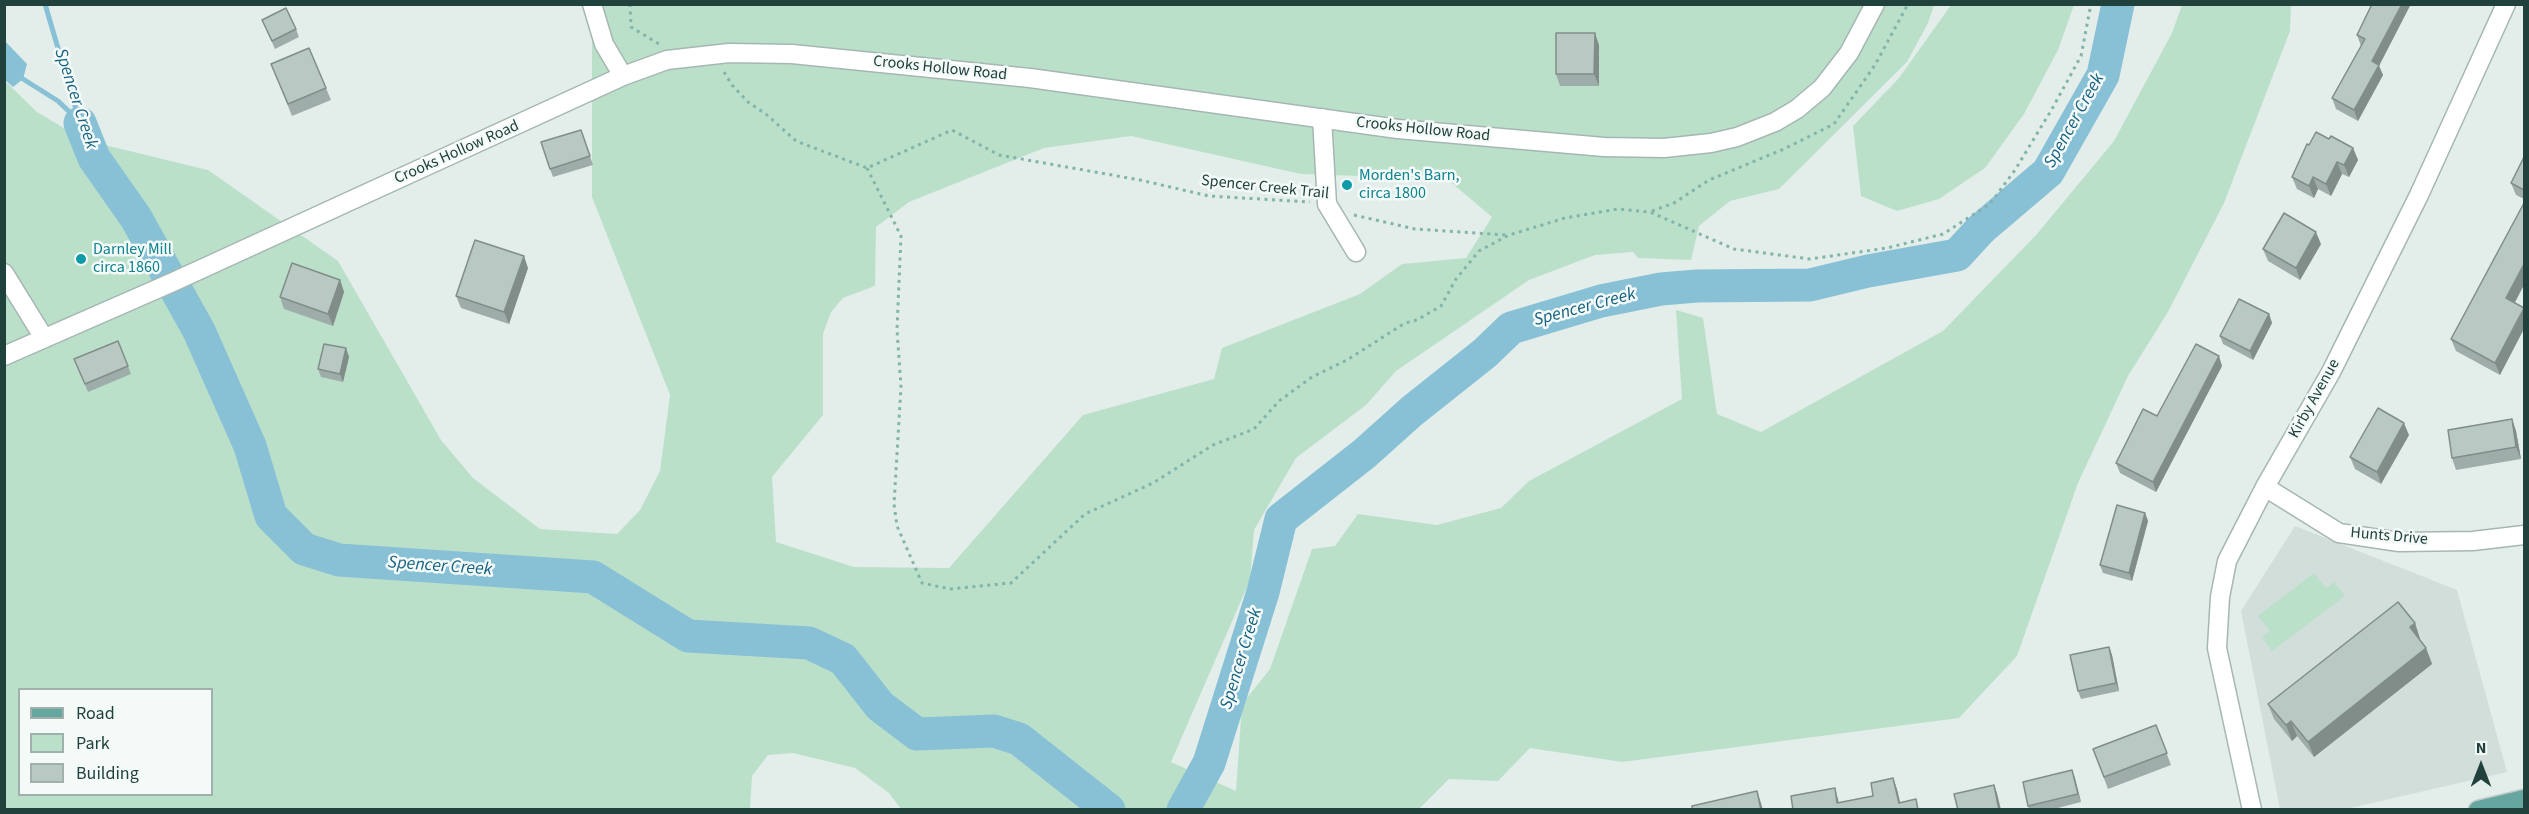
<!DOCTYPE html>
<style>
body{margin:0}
#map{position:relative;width:2529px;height:814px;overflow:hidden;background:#e3eeeb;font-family:"Source Sans 3",sans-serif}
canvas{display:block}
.frame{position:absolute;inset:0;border:6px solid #21413d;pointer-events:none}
.legend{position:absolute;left:18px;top:688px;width:195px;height:108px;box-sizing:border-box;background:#f4faf8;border:2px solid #a0b0ad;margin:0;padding:8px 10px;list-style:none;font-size:18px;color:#21413d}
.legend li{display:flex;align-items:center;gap:12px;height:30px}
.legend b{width:30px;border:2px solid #a0b0ad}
.north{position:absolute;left:2451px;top:736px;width:60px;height:60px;-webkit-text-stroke:4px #f4faf8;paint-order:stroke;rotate:0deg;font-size:16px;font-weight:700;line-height:24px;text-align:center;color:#21413d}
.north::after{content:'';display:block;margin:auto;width:21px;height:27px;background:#21413d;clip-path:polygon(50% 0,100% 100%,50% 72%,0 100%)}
</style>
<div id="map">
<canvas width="2529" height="814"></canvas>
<div class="frame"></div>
<ul class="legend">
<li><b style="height:8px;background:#65a69e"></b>Road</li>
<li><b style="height:16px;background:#bbe0ca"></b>Park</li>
<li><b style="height:16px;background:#b8c9c4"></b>Building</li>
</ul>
<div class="north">N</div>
</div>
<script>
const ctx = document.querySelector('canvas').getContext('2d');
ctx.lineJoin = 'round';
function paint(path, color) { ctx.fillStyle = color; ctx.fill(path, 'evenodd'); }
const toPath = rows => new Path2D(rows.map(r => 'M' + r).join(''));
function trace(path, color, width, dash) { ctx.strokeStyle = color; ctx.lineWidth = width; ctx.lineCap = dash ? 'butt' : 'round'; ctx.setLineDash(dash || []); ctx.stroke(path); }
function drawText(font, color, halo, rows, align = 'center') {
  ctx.font = font + ' "Source Sans 3",sans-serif'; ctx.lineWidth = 5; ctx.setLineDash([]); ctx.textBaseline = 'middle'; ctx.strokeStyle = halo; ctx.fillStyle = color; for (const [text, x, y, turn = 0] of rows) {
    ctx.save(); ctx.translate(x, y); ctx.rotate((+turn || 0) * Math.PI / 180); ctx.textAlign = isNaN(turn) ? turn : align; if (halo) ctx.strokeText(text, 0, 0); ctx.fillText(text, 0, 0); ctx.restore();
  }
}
const built = toPath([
 [2295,526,2457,590,2507,772,2346,809,2280,809,2241,611]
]);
const green = toPath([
 [592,5,1934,5,1928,23,1907,62,1779,189,1730,201,1699,226,1691,260,1638,258,1633,252,1595,255,1529,280,1396,371,1366,405,1296,458,1254,530,1250,580,1171,762,1236,791,1242,704,1270,669,1312,549,1335,546,1358,514,1437,525,1501,508,1529,481,1682,399,1676,310,1703,318,1717,414,1761,432,1943,331,2037,234,2114,141,2172,33,2182,5,2291,5,2290,31,2224,203,2168,312,2128,376,2078,483,2017,656,1959,718,1622,762,1530,748,1498,781,1449,779,1418,810,901,809,889,793,855,768,793,753,768,755,752,776,750,809,5,809,4,80,37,112,84,140,208,170,338,261,441,440,473,478,540,529,617,534,640,510,660,471,670,395,592,197],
 [1131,136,1301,174,1447,179,1492,217,1466,258,1402,264,1360,294,1222,348,1214,379,1083,415,949,568,854,567,776,542,772,477,823,415,823,334,831,312,843,298,875,286,876,227,909,202,1044,148],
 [20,690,212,690,212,794,20,794],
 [1951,5,2074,5,2058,50,2024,114,1985,168,1939,199,1897,211,1861,196,1853,126,1899,78],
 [2314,573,2326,588,2334,582,2345,596,2272,651,2262,637,2270,631,2258,616]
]);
const water = toPath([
 [4,40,27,64,23,79,13,87,5,80]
]);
const stream = toPath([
 [45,4,80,123],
 [23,79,58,101,79,121]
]);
const river = toPath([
 [80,123,94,158,136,218,199,331,250,446,271,516,304,549,339,560,593,577,688,636,809,643,843,659,880,706,917,734,994,731,1019,739,1109,810],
 [1183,810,1209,763,1263,592,1281,519,1364,454,1412,411,1485,353,1511,328,1601,301,1661,289,1697,286,1810,285,1868,271,1957,255,1981,229,2048,172,2103,75,2118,4]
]);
const path = toPath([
 [630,4,631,27,659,44],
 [724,72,732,85,748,102,767,115,796,141,867,168,952,130,999,155,1140,180,1209,196,1310,202],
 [867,168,901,236,897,329,901,387,894,504,897,526,922,583,950,589,1011,583,1085,514,1153,483,1213,445,1254,429,1279,401,1312,377,1347,360,1405,323,1417,320,1441,306,1456,279,1479,251,1509,235,1565,218,1618,209,1650,212,1734,249,1810,259,1887,248,1943,234,1990,204,2015,170,2052,109,2081,56,2091,4],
 [1652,211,1674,203,1709,180,1784,149,1834,124,1875,65,1908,4],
 [1354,215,1415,229,1507,235]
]);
const minor = toPath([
 [592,4,604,44,623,76],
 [1322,118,1327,204,1356,252],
 [4,273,44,338],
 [4,356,173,282,623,76,667,60,729,53,792,54,1030,78,1398,129,1604,147,1664,148,1711,143,1737,137,1775,122,1797,109,1822,88,1849,53,1875,4],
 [2265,487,2339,533,2399,542,2473,541,2524,535],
 [2252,810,2217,648,2220,597,2227,561,2265,487,2331,372,2419,195,2506,4]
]);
const major = toPath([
 [2478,810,2524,799]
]);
const wall = toPath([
 [2372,4,2379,66,2383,75,2358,121,2336,109,2332,98,2361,46,2357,35],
 [262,20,296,29,299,37,275,49],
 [1599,45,1599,86,1560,86,1556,74],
 [271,64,326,88,331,100,292,116],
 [584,138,593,165,553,177,550,169],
 [2329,139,2353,148,2358,160,2349,177,2342,174,2331,196,2318,189,2314,198,2297,189,2292,177,2309,145],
 [2524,157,2524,199,2516,195,2511,183],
 [2321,244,2300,280,2268,261,2263,249],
 [528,268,509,324,461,308,456,296],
 [340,280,344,292,333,326,284,309,280,297],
 [2515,303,2500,375,2456,351,2451,339],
 [2269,314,2272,323,2253,360,2223,344,2220,336],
 [346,348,349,357,343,382,321,377,318,369],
 [74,359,128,366,131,374,88,392],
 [2222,366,2156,492,2120,473,2116,463,2157,416],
 [2512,419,2516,431,2521,459,2456,470,2452,458],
 [2409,435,2381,484,2355,469,2350,457],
 [2145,513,2148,521,2132,581,2103,573,2100,565],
 [2415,623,2420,639,2419,639,2426,648,2432,664,2314,757,2297,736,2292,741,2274,719,2268,704],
 [2109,647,2112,655,2119,691,2081,699,2078,691],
 [2156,725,2171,765,2108,789,2093,749],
 [2072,770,2081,802,2050,810,2029,810,2028,806]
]);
const shadedWall = toPath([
 [2402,4,2411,4,2379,66,2383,75,2358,121,2354,110,2372,61],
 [1595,33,1599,45,1599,86,1594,74],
 [2353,148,2358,160,2349,177,2344,165],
 [2337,162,2342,174,2331,196,2326,184],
 [2313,177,2318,189,2314,198,2309,186],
 [2316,232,2321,244,2300,280,2296,268],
 [524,256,528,268,509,324,504,312],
 [2524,264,2524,285,2511,310,2506,298],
 [340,280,344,292,333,326,328,314],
 [2524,308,2524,329,2500,375,2495,363],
 [2269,314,2272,323,2253,360,2250,351],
 [346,348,349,357,343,382,340,374],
 [2219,356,2222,366,2156,492,2153,482],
 [2512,419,2516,431,2521,459,2516,447],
 [2404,423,2409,435,2381,484,2377,472],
 [2145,513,2148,521,2132,581,2129,573],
 [2415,623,2420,639,2415,643,2410,627],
 [2109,647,2112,655,2119,691,2116,683],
 [2426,648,2432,664,2314,757,2308,742],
 [2291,721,2297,736,2292,741,2286,725],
 [2072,770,2075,778,2081,802,2078,794],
 [1893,778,1897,789,1902,810,1899,803],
 [1994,785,1997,793,2001,810,1999,810],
 [1835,788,1838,799,1840,810,1837,803],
 [1757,791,1761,803,1763,810,1761,810]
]);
const building = toPath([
 [2372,4,2402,4,2372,61,2379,65,2354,110,2332,98,2365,39,2357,35,2372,4],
 [286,8,296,29,272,41,262,20,286,8],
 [1556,33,1595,33,1594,74,1556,74,1556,33],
 [309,48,326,88,288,104,271,64,309,48],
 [581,130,590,156,550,169,541,142,581,130],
 [2316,132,2329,139,2331,136,2353,148,2344,165,2337,162,2326,184,2313,177,2309,186,2292,177,2307,144,2309,145,2316,132],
 [2524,157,2524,190,2511,183,2524,157],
 [2524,203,2524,264,2506,298,2524,308,2495,363,2451,339,2524,203],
 [2284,213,2316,232,2296,268,2263,249,2284,213],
 [475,240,524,256,504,312,456,296,475,240],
 [292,263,340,280,328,314,280,297,292,263],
 [2239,299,2269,314,2250,351,2220,336,2239,299],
 [118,341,128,366,85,384,74,359,118,341],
 [324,344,346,348,340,374,318,369,324,344],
 [2196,344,2219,356,2153,482,2116,463,2143,409,2157,416,2196,344],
 [2378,408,2404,423,2377,472,2350,457,2378,408],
 [2512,419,2516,447,2452,458,2448,430,2512,419],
 [2117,505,2145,513,2129,573,2100,565,2117,505],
 [2398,602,2415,623,2410,627,2426,648,2308,742,2291,721,2286,725,2268,704,2398,602],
 [2109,647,2116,683,2078,691,2070,655,2109,647],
 [2156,725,2167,753,2104,777,2093,749,2156,725],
 [2072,770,2078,794,2028,806,2023,782,2072,770],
 [1893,778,1899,803,1916,799,1918,810,1793,810,1791,796,1835,788,1837,803,1873,796,1871,783,1893,778],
 [1994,785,1999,810,1958,810,1954,794,1994,785],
 [1757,791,1761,810,1692,810,1692,806,1757,791]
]);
const markers = [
 [1347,185,6,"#0f9aa8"],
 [81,259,6,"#0f9aa8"]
];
const streetNames = [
 ["Crooks Hollow Road",940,69,6],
 ["Crooks Hollow Road",1423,130,6],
 ["Crooks Hollow Road",457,153,-24],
 ["Spencer Creek Trail",1265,188,6],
 ["Kirby Avenue",2315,399,-61],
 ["Hunts Drive",2389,537,5]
];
const cultureNames = [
 ["Morden's Barn,",1359,176],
 ["circa 1800",1359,194],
 ["Darnley Mill",93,250],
 ["circa 1860",93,268]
];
const waterNames = [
 ["Spencer Creek",75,99,72],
 ["Spencer Creek",2075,121,-61],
 ["Spencer Creek",1585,308,-15],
 ["Spencer Creek",440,567,4],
 ["Spencer Creek",1242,659,-73]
];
paint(built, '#d1deda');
paint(green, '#bbe0ca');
paint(water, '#88c0d6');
trace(stream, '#88c0d6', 5);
trace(river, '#88c0d6', 33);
trace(minor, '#a5b7b3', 21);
trace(major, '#c1cac9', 21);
trace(path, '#82b4aa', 3, [3, 4.5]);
trace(minor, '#fff', 18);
trace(major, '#65a69e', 18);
paint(wall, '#9eada9');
paint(shadedWall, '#818d89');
paint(building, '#b8c9c4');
trace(building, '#818d89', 1.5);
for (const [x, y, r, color] of markers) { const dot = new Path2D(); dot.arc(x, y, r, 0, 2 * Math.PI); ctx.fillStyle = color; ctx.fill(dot); trace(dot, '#f4faf8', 2); }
drawText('16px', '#21413d', '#f4faf8', streetNames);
drawText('16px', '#0d838f', '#f4faf8', cultureNames, 'left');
drawText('italic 18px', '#176282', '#f4faf8', waterNames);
</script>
